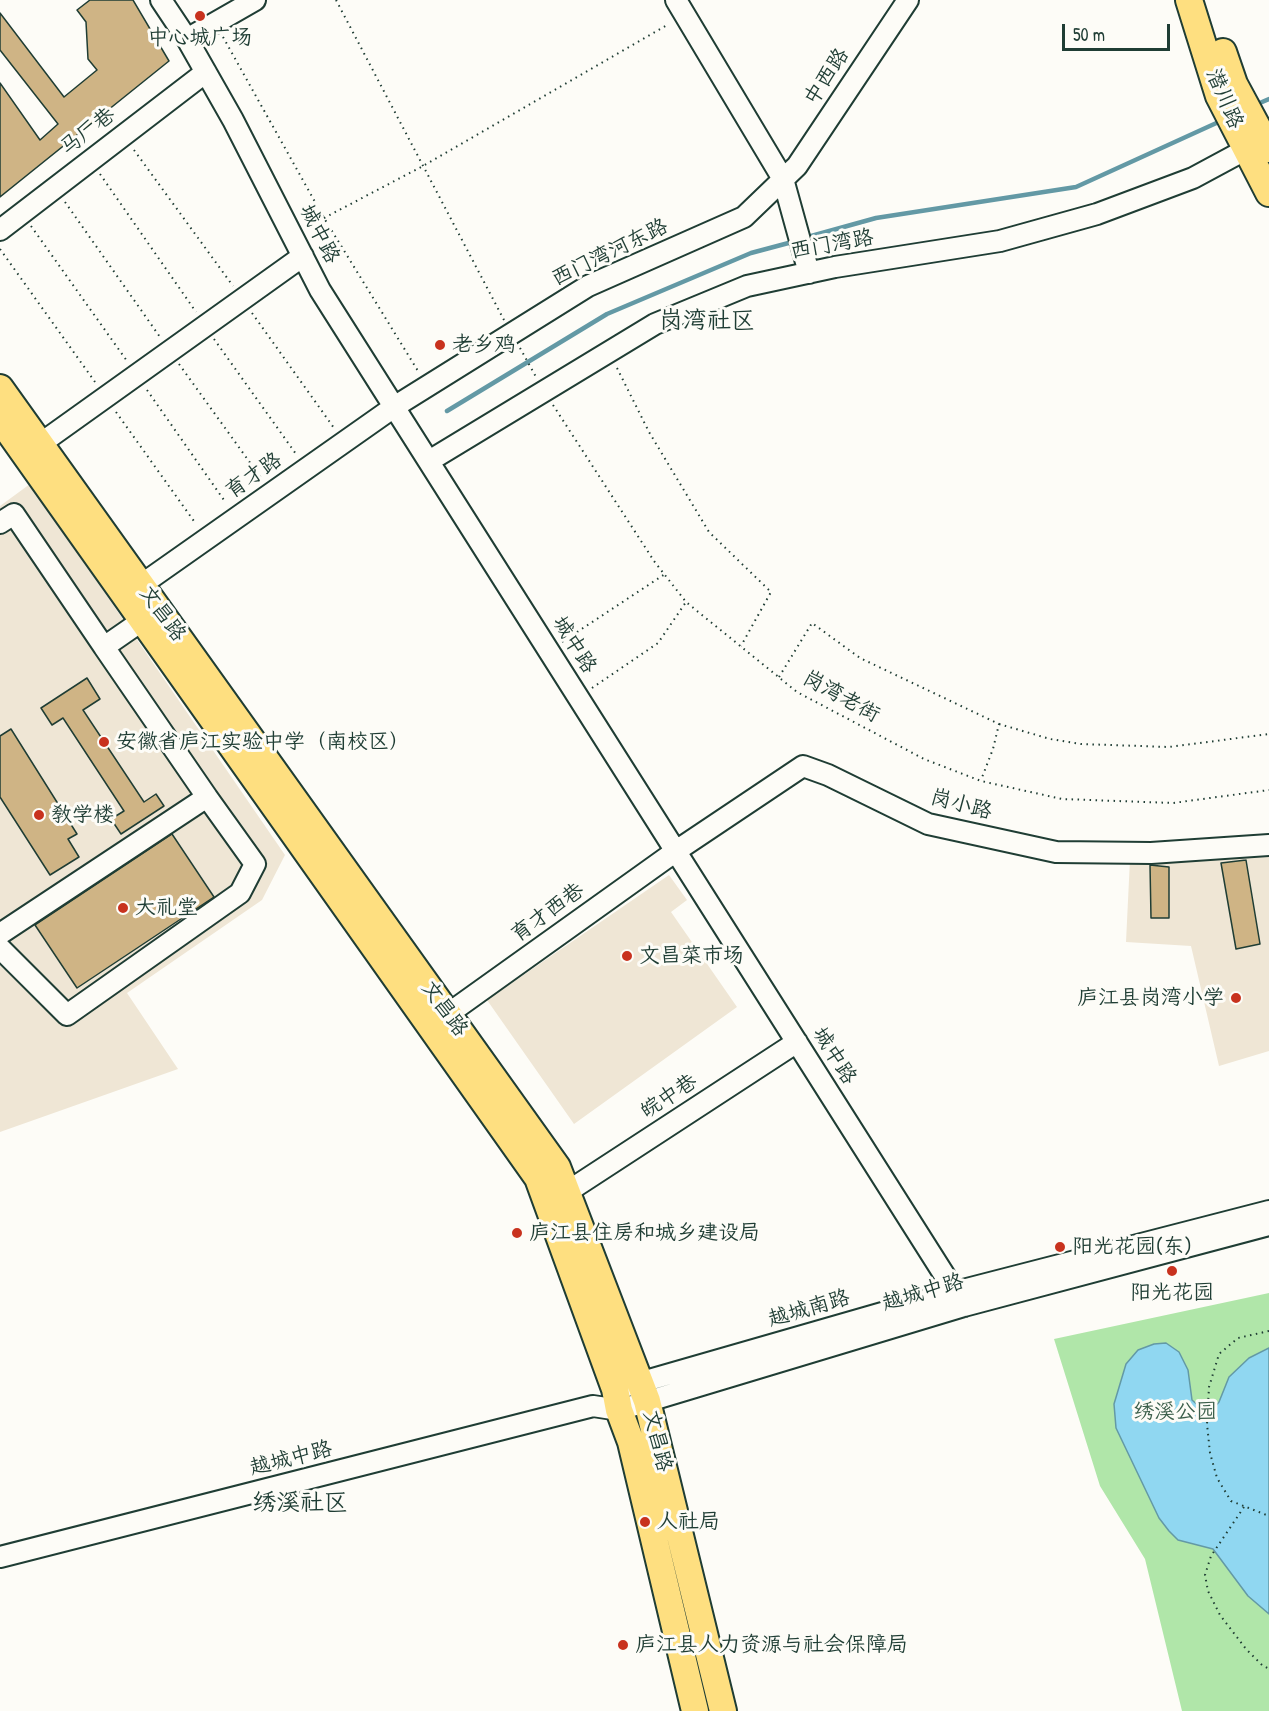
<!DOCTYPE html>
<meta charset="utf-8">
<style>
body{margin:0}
#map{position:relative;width:1269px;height:1711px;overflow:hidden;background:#fdfcf7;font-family:"Patrick Hand",sans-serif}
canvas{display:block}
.scale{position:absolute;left:1062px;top:24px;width:108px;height:27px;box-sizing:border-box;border:3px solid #1f3d34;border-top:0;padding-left:8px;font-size:18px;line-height:21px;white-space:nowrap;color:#1f3d34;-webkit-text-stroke:4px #fdfcf7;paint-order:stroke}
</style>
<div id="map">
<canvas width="1269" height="1711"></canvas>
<div class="scale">50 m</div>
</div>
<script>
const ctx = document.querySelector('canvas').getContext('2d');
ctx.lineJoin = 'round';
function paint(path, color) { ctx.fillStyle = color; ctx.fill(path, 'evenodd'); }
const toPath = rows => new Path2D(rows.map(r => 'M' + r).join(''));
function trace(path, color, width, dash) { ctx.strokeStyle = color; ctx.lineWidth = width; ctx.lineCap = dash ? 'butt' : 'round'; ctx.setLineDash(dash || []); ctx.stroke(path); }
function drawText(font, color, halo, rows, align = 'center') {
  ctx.font = font + ' "Patrick Hand","LXGW WenKai TC",sans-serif'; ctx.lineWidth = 6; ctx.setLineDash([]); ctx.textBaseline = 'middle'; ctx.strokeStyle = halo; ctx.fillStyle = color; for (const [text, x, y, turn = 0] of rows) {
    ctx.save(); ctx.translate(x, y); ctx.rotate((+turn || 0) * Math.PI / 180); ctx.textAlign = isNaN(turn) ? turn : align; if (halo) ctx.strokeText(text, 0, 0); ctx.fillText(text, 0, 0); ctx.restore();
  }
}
const built = toPath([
 [30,484,285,855,262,900,127,993,178,1069,0,1132,0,506],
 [1269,850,1269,1051,1219,1066,1191,946,1126,942,1130,859],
 [669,875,687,900,671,912,737,1007,574,1124,487,1000]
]);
const green = toPath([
 [1269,1293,1269,1711,1182,1711,1145,1559,1100,1486,1054,1339]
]);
const water = toPath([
 [1166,1343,1179,1352,1188,1370,1192,1400,1201,1408,1212,1410,1219,1402,1229,1377,1249,1358,1269,1348,1269,1614,1248,1596,1213,1549,1178,1540,1169,1531,1159,1518,1116,1428,1114,1404,1126,1364,1138,1350,1154,1344,1166,1343]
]);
const stream = toPath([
 [1255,105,1269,99],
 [804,238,876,218,1076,187,1223,120],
 [447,411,607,314,751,253,796,241]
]);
const building = toPath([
 [90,0,133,0,169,61,0,197,0,83,40,140,58,124,0,50,0,13,64,97,97,70,88,59,86,22,77,10,90,0],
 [87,678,100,699,83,710,144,802,156,794,164,806,121,834,111,819,124,811,63,718,52,725,41,708,87,678],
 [11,729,77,834,68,839,79,857,50,875,0,797,0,736,11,729],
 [172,834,214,897,77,988,35,925,172,834],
 [1246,860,1260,944,1236,949,1221,863,1246,860],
 [1150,865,1169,867,1169,918,1151,918,1150,865]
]);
const path = toPath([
 [336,0,504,320],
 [223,37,324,218,418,371],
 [134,150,233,286],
 [100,174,196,312],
 [65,202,160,337],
 [324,218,423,166,669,24],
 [31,226,127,361],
 [0,249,95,382],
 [252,313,334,428],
 [214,339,296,454],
 [520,348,536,377],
 [179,364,261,478],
 [617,368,649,432,709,532,771,592,741,646],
 [147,390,226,503],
 [553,405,654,561,686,602,797,692,924,759,981,781,1062,799,1173,803,1269,790],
 [116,412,196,524],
 [562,642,665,574],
 [779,677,812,623,860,658,999,724,993,749,981,780],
 [592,688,658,643,686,602],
 [999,724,1050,739,1081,744,1169,747,1269,734],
 [1269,1331,1238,1338,1219,1354,1209,1387,1207,1424,1210,1453,1217,1478,1231,1501,1269,1516],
 [1244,1507,1211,1556,1205,1575,1208,1591,1220,1615,1246,1649,1262,1665,1269,1669]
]);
const minor = toPath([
 [161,0,187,39,233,120,320,290,964,1306],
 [676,0,783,179,809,273],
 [187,39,255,0],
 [0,230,206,72],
 [40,444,303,256],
 [429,461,655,324,747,286,835,267,1000,241,1097,214,1193,178,1258,143],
 [0,523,14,514,104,647,143,620],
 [141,585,394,407,588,286,744,217,797,166,908,0],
 [0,934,207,797,104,647],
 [0,948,67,1015,240,893,255,864,207,797],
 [448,1014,676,851,803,766,828,775,928,824,1056,852,1151,853,1269,845],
 [567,1192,797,1042],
 [628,1386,955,1292,1269,1211],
 [0,1557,593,1406,619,1410,964,1306,1269,1225]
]);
const major = toPath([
 [1189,0,1219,96,1269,193],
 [1223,52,1234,84,1269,149],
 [0,388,557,1167,647,1401,723,1711],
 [0,419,538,1178,615,1389,619,1410,631,1442,695,1711]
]);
const markers = [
 [200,16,6,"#c8321e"],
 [440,345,6,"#c8321e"],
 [104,742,6,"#c8321e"],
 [39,815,6,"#c8321e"],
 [123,908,6,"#c8321e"],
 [627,956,6,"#c8321e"],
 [1236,998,6,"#c8321e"],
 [517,1233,6,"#c8321e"],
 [1060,1247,6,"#c8321e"],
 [1172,1271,6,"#c8321e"],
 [645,1522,6,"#c8321e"],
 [623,1645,6,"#c8321e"]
];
const poiNames = [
 ["中心城广场",200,38,"center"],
 ["老乡鸡",452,345],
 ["安徽省庐江实验中学（南校区）",116,742],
 ["教学楼",51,815],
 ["大礼堂",135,908],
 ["文昌菜市场",639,956],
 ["庐江县岗湾小学",1224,998,"right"],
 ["庐江县住房和城乡建设局",529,1233],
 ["阳光花园(东)",1072,1247],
 ["阳光花园",1172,1293,"center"],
 ["人社局",657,1522],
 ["庐江县人力资源与社会保障局",635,1645]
];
const streetNames = [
 ["中西路",827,77,-57],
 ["潜川路",1224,99,67],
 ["马厂巷",88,132,-38],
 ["城中路",319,234,63],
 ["西门湾路",832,245,-10],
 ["西门湾河东路",610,253,-26],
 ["育才路",254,476,-35],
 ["文昌路",162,614,54],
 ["城中路",574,645,58],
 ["岗湾老街",841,697,29],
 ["岗小路",961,805,15],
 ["育才西巷",548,913,-36],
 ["文昌路",444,1009,54],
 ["城中路",834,1056,58],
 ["皖中巷",669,1097,-33],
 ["越城中路",923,1293,-16],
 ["越城南路",809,1309,-16],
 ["文昌路",657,1441,76],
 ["越城中路",291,1459,-14]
];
const parkNames = [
 ["绣溪公园",1175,1412]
];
const quarterNames = [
 ["岗湾社区",707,322],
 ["绣溪社区",300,1504]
];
paint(built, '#efe6d5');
paint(green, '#b0e6a9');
paint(water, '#90d7f1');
trace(water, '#6399a5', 1.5);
trace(stream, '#6399a5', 4.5);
paint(building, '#cfb485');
trace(building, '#1f3d34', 1.5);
trace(minor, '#1f3d34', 24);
trace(major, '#1f3d34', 30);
trace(path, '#1f3d34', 2, [1.5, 4.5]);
trace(minor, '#fdfcf7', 20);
trace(major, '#fedf80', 26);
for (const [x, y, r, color] of markers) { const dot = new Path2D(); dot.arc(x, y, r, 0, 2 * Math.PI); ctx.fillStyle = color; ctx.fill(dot); trace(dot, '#fdfcf7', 2); }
drawText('21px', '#1f3d34', '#fdfcf7', poiNames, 'left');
drawText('21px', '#1f3d34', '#fdfcf7', streetNames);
drawText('21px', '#3c5f4b', '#fdfcf7', parkNames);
drawText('24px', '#1f3d34', '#fdfcf7', quarterNames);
</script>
